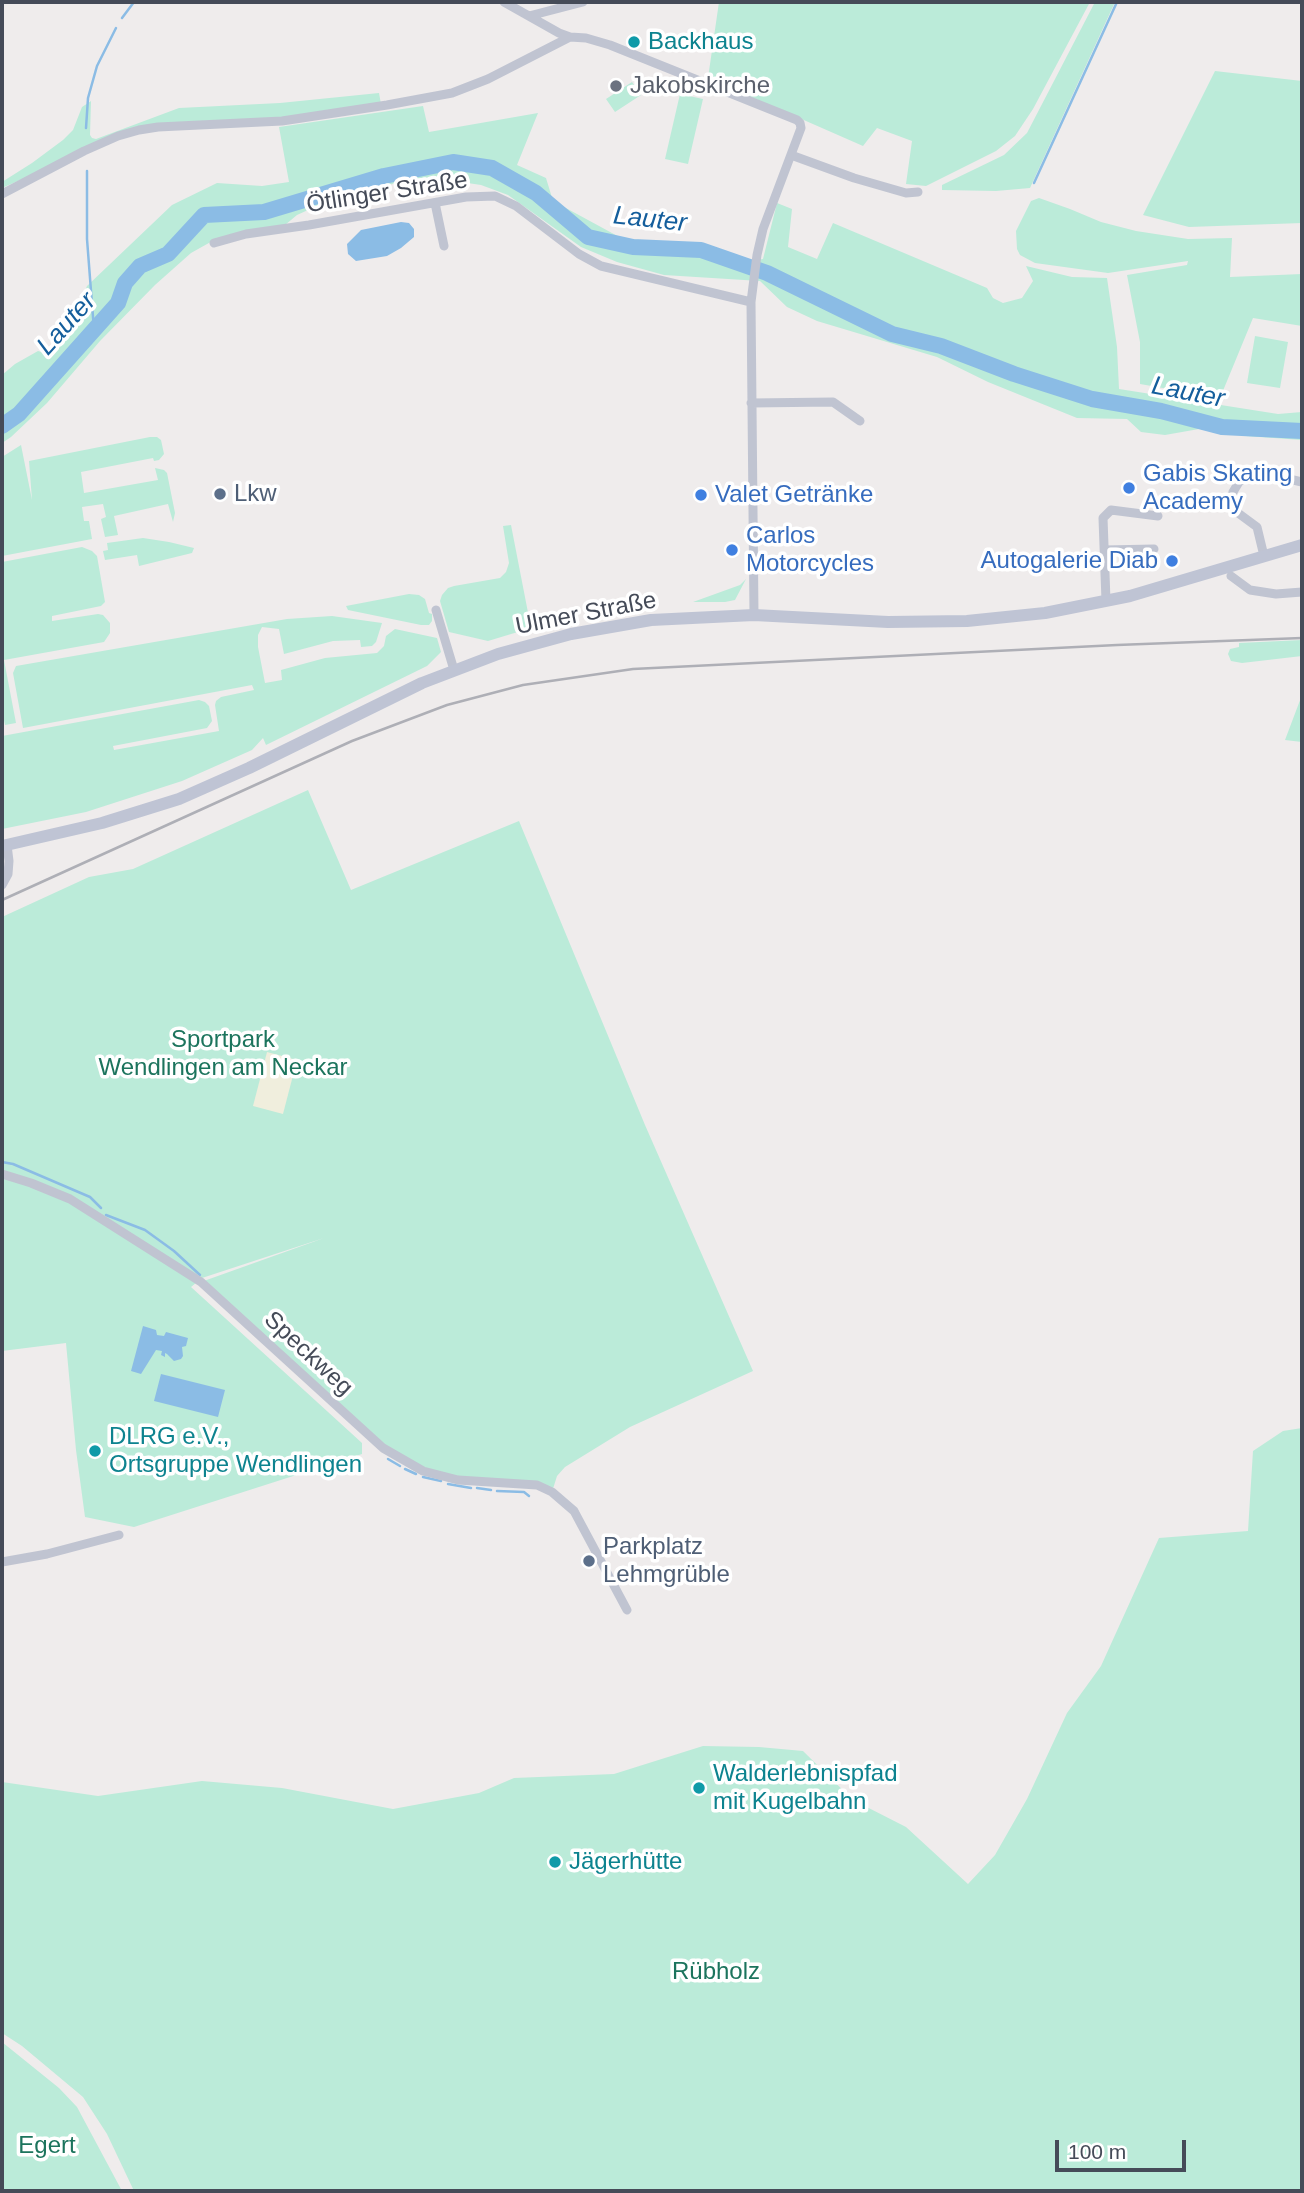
<!DOCTYPE html>
<meta charset="utf-8">
<style>
body{margin:0}
#map{position:relative;width:1304px;height:2193px;overflow:hidden;background:#efecec;font-family:Helvetica,sans-serif}
canvas{display:block}
.frame{position:absolute;inset:0;border:4px solid #454b58;pointer-events:none}
.scale{position:absolute;left:1055px;top:2140px;width:131px;height:32px;box-sizing:border-box;border:4px solid #454b58;border-top:0;padding-left:9px;font-size:21px;line-height:24px;white-space:nowrap;color:#454b58;-webkit-text-stroke:5px #fff;paint-order:stroke}
</style>
<div id="map">
<canvas width="1304" height="2193"></canvas>
<div class="frame"></div>
<div class="scale">100 m</div>
</div>
<script>
const ctx = document.querySelector('canvas').getContext('2d');
ctx.lineJoin = 'round';
function paint(path, color) { ctx.fillStyle = color; ctx.fill(path, 'evenodd'); }
const toPath = rows => new Path2D(rows.map(r => 'M' + r).join(''));
function trace(path, color, width, dash) { ctx.strokeStyle = color; ctx.lineWidth = width; ctx.lineCap = dash ? 'butt' : 'round'; ctx.setLineDash(dash || []); ctx.stroke(path); }
function drawText(font, color, halo, rows, align = 'center') {
  ctx.font = font + ' Helvetica,sans-serif'; ctx.lineWidth = 7; ctx.setLineDash([]); ctx.textBaseline = 'middle'; ctx.strokeStyle = halo; ctx.fillStyle = color; for (const [text, x, y, turn = 0] of rows) {
    ctx.save(); ctx.translate(x, y); ctx.rotate((+turn || 0) * Math.PI / 180); ctx.textAlign = isNaN(turn) ? turn : align; if (halo) ctx.strokeText(text, 0, 0); ctx.fillText(text, 0, 0); ctx.restore();
  }
}
const green = toPath([
 [719,2,1090,2,1033,109,1015,136,996,151,926,186,906,184,912,141,877,128,863,146,708,78],
 [1095,2,1115,2,1030,188,996,191,942,190,942,185,1004,155,1027,133],
 [1215,71,1302,81,1302,223,1189,227,1143,215],
 [632,82,641,95,615,112,606,99],
 [379,93,381,104,285,118,141,127,2,188,2,182,32,163,63,140,73,130,82,107,91,101,90,135,92,138,96,139,179,108,280,103],
 [680,94,703,99,688,164,665,159],
 [423,106,429,132,538,113,517,165,546,178,553,201,623,239,681,242,749,261,763,259,777,203,792,209,788,247,817,259,833,223,987,288,993,298,1003,303,1022,298,1033,281,1026,266,1072,277,1107,278,1117,347,1119,389,1278,414,1302,412,1302,440,1245,436,1199,429,1165,435,1141,432,1127,419,1077,418,988,382,937,357,817,321,787,307,760,281,664,275,617,262,581,247,508,195,481,185,434,178,400,181,368,193,328,201,297,215,285,225,216,239,191,253,155,285,100,341,47,403,11,437,2,443,2,375,15,364,38,351,45,353,72,320,87,286,172,205,217,183,262,186,289,182,279,127],
 [1039,198,1070,209,1101,222,1136,231,1188,239,1232,238,1230,277,1302,274,1302,326,1253,318,1220,398,1140,384,1140,342,1127,275,1187,265,1188,261,1108,273,1035,263,1020,255,1017,249,1016,231,1031,201],
 [1255,336,1288,342,1280,388,1247,383],
 [150,437,157,437,161,440,164,454,159,460,154,461,153,458,81,472,84,493,158,480,155,468,164,470,167,473,175,513,173,522,168,504,114,516,118,535,105,537,101,519,106,517,103,504,82,507,84,521,89,521,92,539,2,556,2,457,21,445,32,500,29,461],
 [511,525,531,628,488,641,449,632,440,601,442,595,448,588,454,586,500,578,506,572,509,563,503,526],
 [143,538,169,542,194,548,192,553,139,566,137,555,105,560,103,551,108,550,107,543],
 [82,547,92,551,97,556,105,602,101,606,52,616,52,621,98,614,103,615,110,623,110,633,104,642,4,660,16,723,5,725,2,711,2,562],
 [746,579,735,600,725,602,693,602,740,585],
 [409,594,419,595,425,599,429,613,432,614,432,621,429,625,421,625,348,610,346,606],
 [332,616,382,623,376,642,372,646,361,647,360,640,333,641,284,654,279,629,262,627,258,635,258,647,265,683,282,680,281,670,325,658,377,653,384,646,386,636,395,629,437,638,441,652,427,666,266,745,263,738,252,750,182,781,86,812,2,829,2,736,199,700,205,702,209,706,212,721,207,728,113,746,114,750,219,731,215,705,216,701,221,697,254,690,252,685,23,728,13,673,16,666,287,619],
 [1302,640,1302,656,1242,663,1231,661,1228,654,1230,649,1239,647,1239,643],
 [1302,695,1302,742,1285,740],
 [308,790,351,890,519,821,645,1125,753,1371,630,1427,565,1467,557,1476,552,1492,537,1485,458,1480,423,1471,383,1448,201,1282,324,1238,202,1278,191,1287,362,1443,362,1454,134,1527,85,1517,76,1450,66,1343,2,1351,2,917,89,877,133,869],
 [1302,1428,1302,2191,134,2191,107,2134,83,2097,22,2046,2,2033,2,1782,98,1796,202,1781,282,1788,393,1809,479,1793,514,1778,614,1774,703,1746,759,1747,803,1751,853,1800,906,1827,968,1884,995,1855,1027,1799,1067,1713,1101,1666,1159,1538,1248,1531,1253,1451,1283,1431],
 [2,2042,59,2088,77,2107,122,2191,2,2191]
]);
const sand = toPath([
 [267,1052,297,1060,283,1114,253,1106]
]);
const water = toPath([
 [401,222,409,223,414,229,414,237,401,248,387,256,356,261,348,254,347,244,361,230],
 [143,1326,156,1330,157,1335,164,1336,166,1332,188,1338,186,1346,182,1347,183,1356,181,1359,174,1361,167,1354,165,1353,165,1357,161,1355,162,1351,156,1350,141,1374,131,1371],
 [161,1374,225,1390,218,1417,154,1401]
]);
const stream = toPath([
 [122,18,134,2],
 [86,128,88,98,97,66,116,28],
 [87,171,87,239,94,330],
 [1034,183,1117,2],
 [2,1162,13,1164,90,1197,101,1208],
 [106,1215,145,1230,174,1251,200,1275],
 [388,1459,400,1466],
 [405,1469,416,1474],
 [423,1477,441,1481],
 [448,1484,471,1488],
 [477,1488,491,1490],
 [497,1491,524,1492,529,1496]
]);
const river = toPath([
 [2,426,19,414,118,303,125,283,140,266,168,254,204,215,264,212,384,176,453,162,492,168,536,193,588,237,633,247,701,250,767,273,892,334,941,346,1014,374,1092,399,1161,411,1222,427,1302,431]
]);
const street = toPath([
 [504,2,559,33,570,37,586,38,610,45,797,120,800,123,801,128,763,229,757,255,751,302,754,615],
 [529,16,583,2],
 [791,155,854,178,906,193,918,192],
 [2,194,84,151,118,136,139,130,158,127,282,121,387,105,452,93,488,79,570,37],
 [435,203,444,246],
 [214,243,246,234,309,225,466,197,495,196,516,206,579,254,601,266,751,302],
 [751,403,833,402,860,421],
 [1105,550,1154,549],
 [1264,556,1257,527,1238,513,1232,501,1233,492,1239,482,1248,476,1276,476,1302,482],
 [1231,576,1250,590,1276,594,1302,592],
 [1106,601,1103,518,1111,510,1158,516],
 [436,610,454,670],
 [2,885,8,874,9,861,7,845],
 [2,1174,31,1183,70,1199,201,1282,383,1448,423,1471,458,1480,537,1485,552,1492,574,1511,627,1610],
 [2,1562,47,1554,119,1535]
]);
const secondary = toPath([
 [2,846,102,823,179,799,249,768,422,683,498,654,571,634,651,620,754,615,888,622,967,621,1045,613,1130,596,1302,545]
]);
const rail = toPath([
 [2,900,352,741,447,705,523,685,633,669,1117,645,1302,638]
]);
const markers = [
 [634,42,7,"#0f9aa8"],
 [616,86,7,"#6b7280"],
 [1129,488,7,"#3f7fe0"],
 [220,494,7,"#5c6f8a"],
 [701,495,7,"#3f7fe0"],
 [732,550,7,"#3f7fe0"],
 [1172,561,7,"#3f7fe0"],
 [95,1451,7,"#0f9aa8"],
 [589,1561,7,"#5c6f8a"],
 [699,1788,7,"#0f9aa8"],
 [555,1862,7,"#0f9aa8"]
];
const cultureNames = [
 ["Backhaus",648,42],
 ["DLRG e.V.,",109,1437],
 ["Ortsgruppe Wendlingen",109,1465],
 ["Walderlebnispfad",713,1774],
 ["mit Kugelbahn",713,1802],
 ["Jägerhütte",569,1862]
];
const worshipNames = [
 ["Jakobskirche",630,86]
];
const streetNames = [
 ["Ötlinger Straße",387,193,-9],
 ["Ulmer Straße",586,614,-11],
 ["Speckweg",308,1354,43]
];
const shopNames = [
 ["Gabis Skating",1143,474],
 ["Academy",1143,502],
 ["Valet Getränke",715,495],
 ["Carlos",746,536],
 ["Motorcycles",746,564],
 ["Autogalerie Diab",1158,561,"right"]
];
const serviceNames = [
 ["Lkw",234,494],
 ["Parkplatz",603,1547],
 ["Lehmgrüble",603,1575]
];
const parkNames = [
 ["Sportpark",223,1040],
 ["Wendlingen am Neckar",223,1068],
 ["Rübholz",716,1972],
 ["Egert",47,2146]
];
const waterNames = [
 ["Lauter",650,220,6],
 ["Lauter",67,324,-48],
 ["Lauter",1188,393,11]
];
paint(green, '#bbebd9');
paint(sand, '#f0eedd');
paint(water, '#8bbce5');
trace(stream, '#8bbce5', 2.5);
trace(river, '#8bbce5', 16);
trace(street, '#c0c4d1', 9);
trace(secondary, '#bfc4d4', 12);
trace(rail, '#aeafb6', 2.5);
for (const [x, y, r, color] of markers) { const dot = new Path2D(); dot.arc(x, y, r, 0, 2 * Math.PI); ctx.fillStyle = color; ctx.fill(dot); trace(dot, '#fff', 2.5); }
drawText('24px', '#0d838f', '#fff', cultureNames, 'left');
drawText('24px', '#5b616d', '#fff', worshipNames, 'left');
drawText('24px', '#454b58', '#fff', streetNames);
drawText('24px', '#366cbe', '#fff', shopNames, 'left');
drawText('24px', '#4e5e75', '#fff', serviceNames, 'left');
drawText('24px', '#1c745d', '#fff', parkNames);
drawText('italic 26px', '#145e9c', '#fff', waterNames);
</script>
